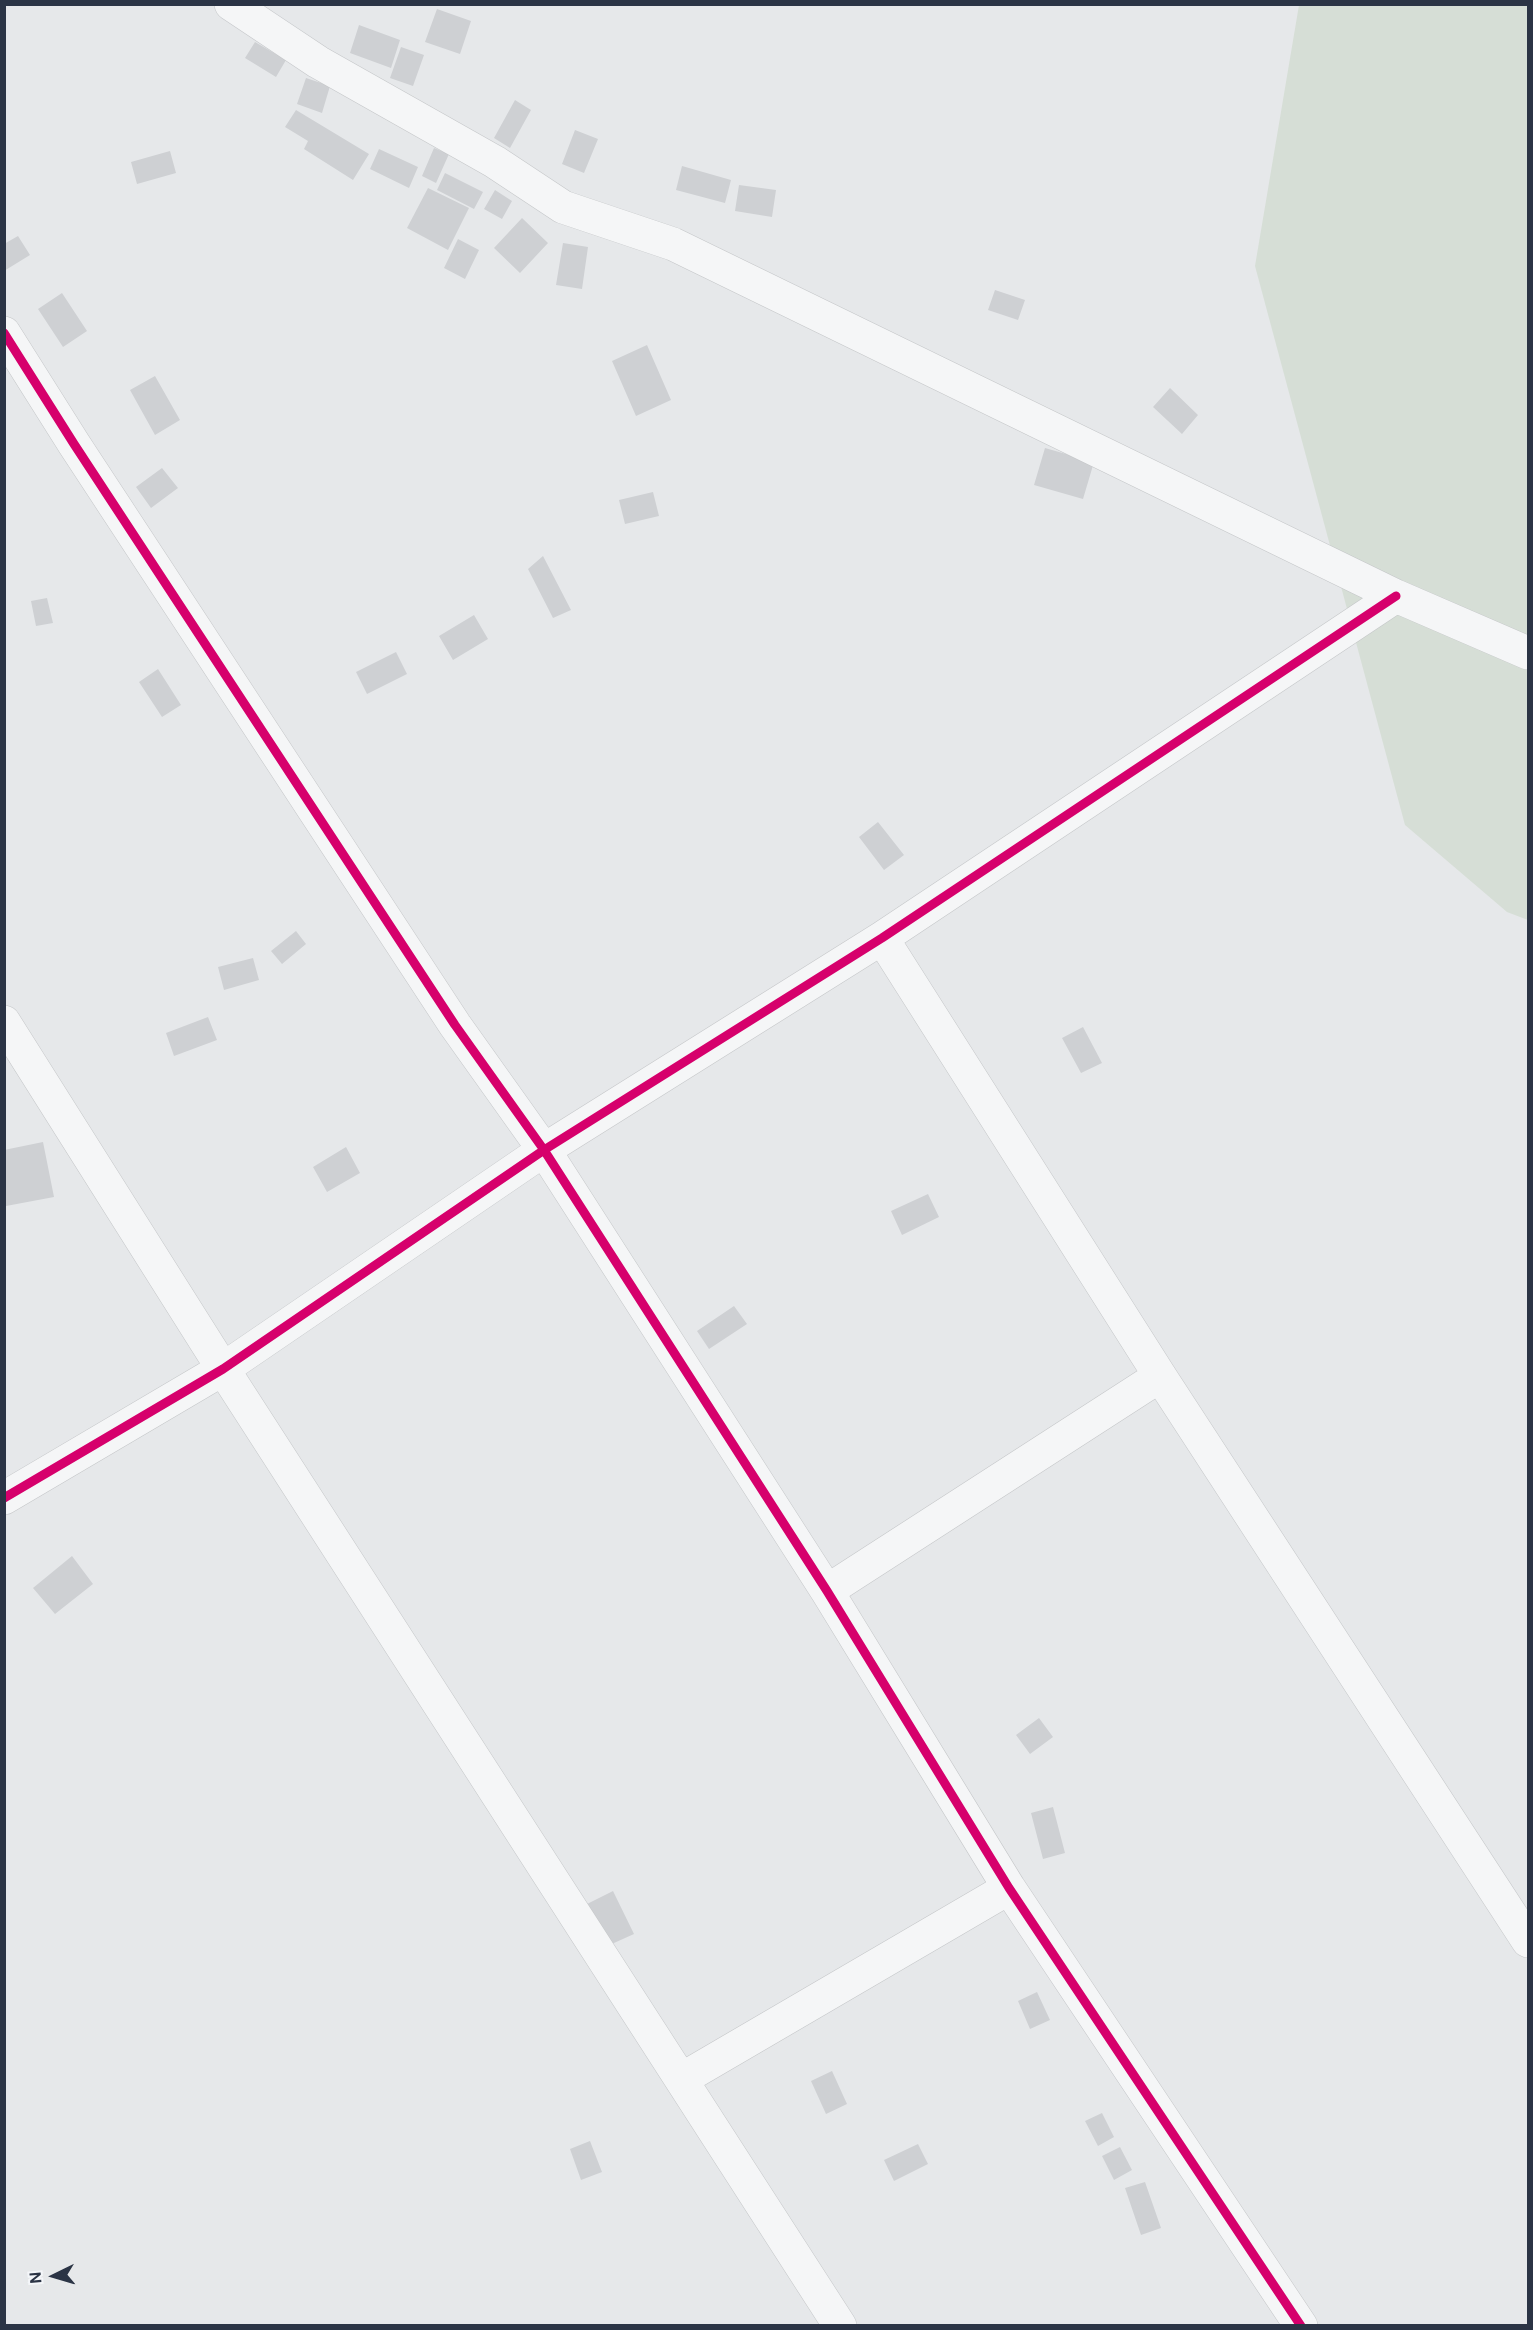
<!DOCTYPE html>
<style>
body{margin:0}
#map{position:relative;width:1533px;height:2330px;overflow:hidden;background:#e6e8ea;font-family:"DM Sans",sans-serif}
canvas{display:block}
.frame{position:absolute;inset:0;border:6px solid #2b3445;pointer-events:none}
.north{position:absolute;left:24px;top:2246px;width:60px;height:60px;-webkit-text-stroke:4px #f4f6f9;paint-order:stroke;rotate:265deg;font-size:16px;font-weight:700;line-height:24px;text-align:center;color:#2b3445}
.north::after{content:'';display:block;margin:auto;width:21px;height:27px;background:#2b3445;clip-path:polygon(50% 0,100% 100%,50% 72%,0 100%)}
</style>
<div id="map">
<canvas width="1533" height="2330"></canvas>
<div class="frame"></div>
<div class="north">N</div>
</div>
<script>
const ctx = document.querySelector('canvas').getContext('2d');
ctx.lineJoin = 'round';
function paint(path, color) { ctx.fillStyle = color; ctx.fill(path, 'evenodd'); }
const toPath = rows => new Path2D(rows.map(r => 'M' + r).join(''));
function trace(path, color, width, dash) { ctx.strokeStyle = color; ctx.lineWidth = width; ctx.lineCap = dash ? 'butt' : 'round'; ctx.setLineDash(dash || []); ctx.stroke(path); }
const green = toPath([
 [1299,5,1528,5,1528,920,1507,912,1405,825,1255,266]
]);
const building = toPath([
 [437,9,471,21,460,54,425,42],
 [359,25,400,40,391,68,350,53],
 [255,42,286,60,276,77,245,58],
 [401,47,424,55,413,86,390,78],
 [306,78,330,86,322,113,297,104],
 [515,100,531,110,510,148,494,138],
 [296,110,369,154,353,180,304,149,308,141,285,127],
 [575,130,598,139,584,173,562,164],
 [434,148,449,154,436,183,422,176],
 [379,149,418,167,409,188,370,169],
 [170,151,176,173,137,184,131,162],
 [682,166,731,180,725,203,676,190],
 [445,173,483,192,474,209,437,190],
 [739,185,776,190,772,217,735,211],
 [428,188,469,208,448,250,407,228],
 [495,190,512,201,502,219,484,209],
 [522,218,548,243,520,273,494,248],
 [18,236,30,255,4,271,4,244],
 [458,239,479,250,465,279,444,268],
 [563,243,588,247,582,289,556,285],
 [995,290,1025,300,1018,320,988,310],
 [62,293,87,331,63,347,38,309],
 [647,345,671,400,636,416,612,361],
 [155,376,180,420,155,435,130,390],
 [1170,388,1198,415,1182,434,1153,407],
 [1045,448,1094,462,1083,499,1034,485],
 [162,468,178,488,151,508,136,487],
 [653,492,659,516,625,524,619,500],
 [543,556,571,610,553,618,528,569],
 [47,598,53,623,36,626,31,601],
 [474,615,488,639,453,660,439,636],
 [396,652,407,674,367,694,356,672],
 [158,669,181,705,162,717,139,682],
 [878,822,904,855,884,870,859,837],
 [296,931,306,944,282,964,271,951],
 [253,958,259,980,224,990,218,967],
 [208,1017,217,1040,174,1056,166,1033],
 [1083,1027,1102,1063,1081,1073,1062,1038],
 [43,1142,54,1197,6,1206,4,1150],
 [346,1147,360,1173,327,1192,313,1167],
 [928,1194,939,1217,902,1235,891,1211],
 [734,1306,747,1324,709,1349,697,1331],
 [72,1556,93,1584,55,1614,33,1588],
 [1039,1718,1053,1737,1030,1754,1016,1735],
 [1053,1807,1065,1853,1043,1859,1031,1813],
 [613,1891,634,1934,605,1947,585,1905],
 [1037,1992,1050,2020,1030,2029,1018,2001],
 [832,2071,847,2104,826,2114,811,2081],
 [1102,2113,1114,2137,1098,2146,1085,2121],
 [590,2141,602,2172,581,2180,570,2149],
 [918,2144,928,2164,894,2181,884,2160],
 [1120,2147,1132,2170,1114,2180,1102,2156],
 [1145,2182,1161,2228,1141,2235,1125,2188]
]);
const minor = toPath([
 [231,4,318,62,495,162,563,207,673,244,1396,596,1528,653],
 [4,333,74,444,455,1025,544,1150,827,1591,1009,1888,1301,2326],
 [882,938,1160,1376,1528,1941],
 [4,1022,223,1369,840,2326],
 [4,1498,223,1369,544,1150,882,938,1396,596],
 [827,1591,1160,1376],
 [682,2079,1009,1888]
]);
const cycleway = toPath([
 [4,333,74,444,455,1025,544,1150,827,1591,1009,1888,1301,2326],
 [4,1498,223,1369,544,1150,882,938,1396,596]
]);
paint(green, '#d6ded6');
paint(building, '#ced0d3');
trace(minor, '#c4c6c8', 34);
trace(minor, '#f5f6f7', 33);
trace(cycleway, '#d6006c', 9);
</script>
